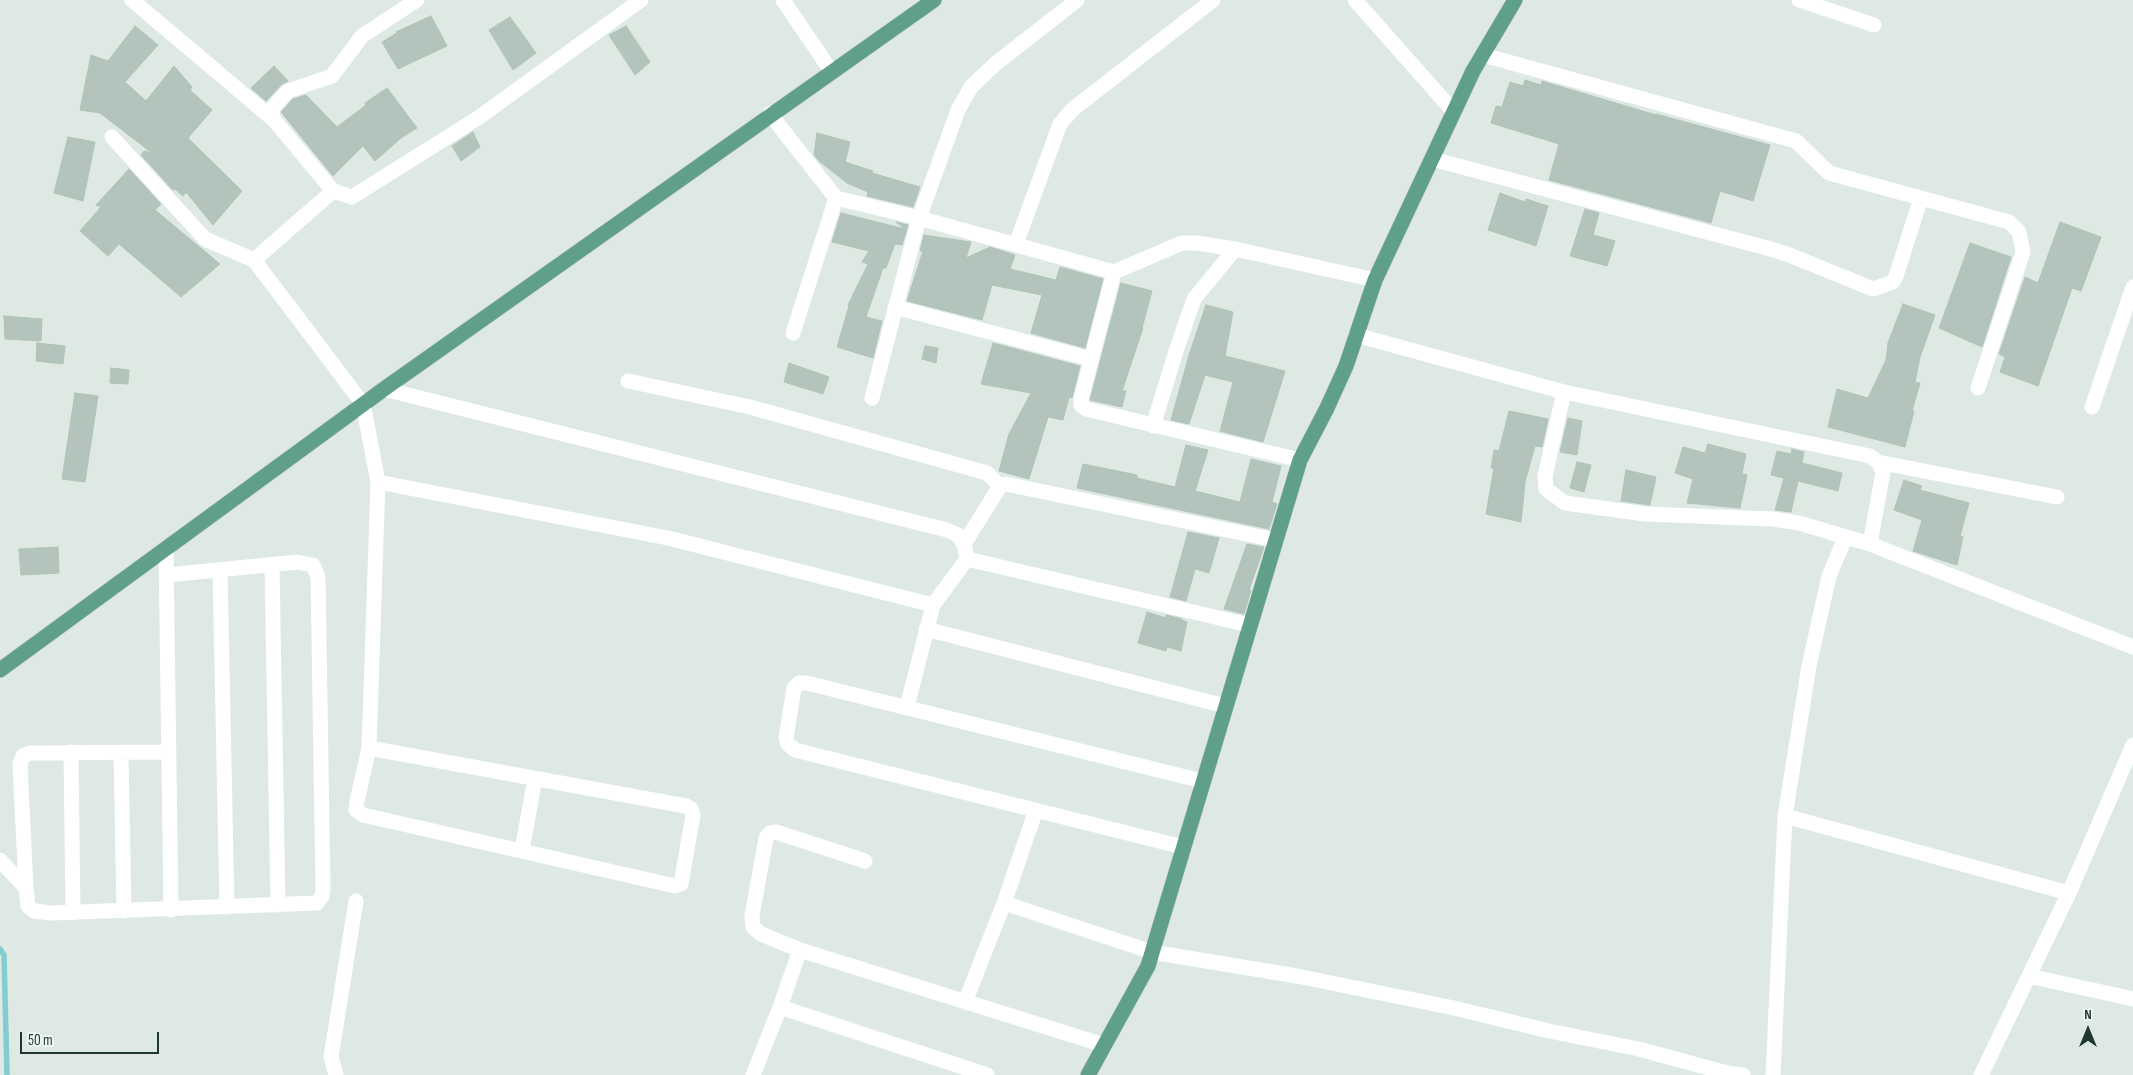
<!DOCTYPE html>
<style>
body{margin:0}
#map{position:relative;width:2133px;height:1075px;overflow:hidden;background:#dde9e2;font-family:"Sofia Sans Condensed",sans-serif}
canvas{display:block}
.north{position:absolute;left:2063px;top:1005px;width:50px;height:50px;-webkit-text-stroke:4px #edf6f0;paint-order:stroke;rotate:0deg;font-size:14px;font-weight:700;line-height:20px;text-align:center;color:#1e382f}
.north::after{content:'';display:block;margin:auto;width:18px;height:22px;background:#1e382f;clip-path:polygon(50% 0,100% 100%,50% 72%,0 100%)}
.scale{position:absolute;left:20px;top:1032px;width:139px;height:22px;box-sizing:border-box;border:2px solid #1e382f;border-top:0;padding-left:6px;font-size:15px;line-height:18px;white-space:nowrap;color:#1e382f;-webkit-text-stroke:4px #edf6f0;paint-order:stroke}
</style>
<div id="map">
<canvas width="2133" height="1075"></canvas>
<div class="north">N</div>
<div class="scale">50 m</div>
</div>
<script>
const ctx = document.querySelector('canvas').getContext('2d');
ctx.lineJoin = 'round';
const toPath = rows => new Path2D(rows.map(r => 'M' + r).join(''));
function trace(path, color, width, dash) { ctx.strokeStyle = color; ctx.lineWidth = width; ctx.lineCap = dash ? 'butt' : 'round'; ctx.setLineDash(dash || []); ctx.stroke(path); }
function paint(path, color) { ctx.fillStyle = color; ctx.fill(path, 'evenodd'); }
const stream = toPath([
 [0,949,4,955,7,1075]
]);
const building = toPath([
 [431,16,447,46,398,69,382,42,397,33,396,32,431,16],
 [510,17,536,53,513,70,489,30,510,17],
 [135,26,158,45,125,82,146,101,174,66,192,87,190,90,212,110,188,138,242,191,213,225,186,192,183,196,175,189,173,190,141,155,144,151,152,153,100,113,80,110,91,55,108,61,135,26],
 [626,26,650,62,635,75,609,35,626,26],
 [274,66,288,81,281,85,266,101,251,88,274,66],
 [1525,80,1541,85,1542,81,1656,115,1656,114,1770,145,1753,201,1720,191,1711,223,1549,180,1559,144,1491,123,1496,106,1502,107,1510,82,1523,86,1525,80],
 [387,88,417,128,401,138,375,161,363,146,333,176,281,112,293,99,306,95,337,127,366,105,365,103,387,88],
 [473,132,480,147,461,161,452,146,473,132],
 [817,133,850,142,845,162,873,171,872,173,920,187,913,207,867,196,868,192,847,183,819,161,814,155,817,133],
 [68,137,95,142,83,201,54,193,68,137],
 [129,169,161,204,155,210,220,264,181,297,119,244,108,256,80,231,101,207,96,205,129,169],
 [1500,193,1525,202,1526,199,1548,206,1536,246,1488,230,1500,193],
 [1585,209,1599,213,1593,235,1615,241,1607,266,1570,256,1585,209],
 [841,213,905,229,896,222,908,225,902,245,895,244,886,268,883,268,866,317,882,321,873,358,837,347,849,306,848,305,868,264,862,262,869,251,832,242,841,213],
 [2060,222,2101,237,2081,291,2072,288,2038,386,2000,372,2005,357,1999,354,2025,277,2038,283,2060,222],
 [924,235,971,242,966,258,990,247,1015,255,1010,269,1056,280,1060,267,1103,279,1085,348,1031,333,1042,295,992,285,982,320,907,301,923,251,920,251,924,235],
 [1970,243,2011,257,1982,347,1939,328,1970,243],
 [1121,283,1152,291,1142,328,1143,328,1122,391,1126,391,1122,407,1090,400,1121,283],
 [1903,304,1935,315,1920,357,1915,382,1920,383,1912,411,1914,411,1905,447,1828,427,1837,389,1868,398,1886,360,1888,343,1903,304],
 [1206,305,1233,312,1225,356,1285,371,1263,442,1220,431,1233,382,1205,375,1189,424,1171,420,1189,355,1206,305],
 [4,316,42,319,41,341,5,339,4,316],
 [37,343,65,346,63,364,36,361,37,343],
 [993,343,1080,366,1072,398,1069,397,1063,420,1048,417,1029,479,999,471,1009,434,1031,393,981,384,993,343],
 [925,346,938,348,936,363,922,359,925,346],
 [789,363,829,377,823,394,784,382,789,363],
 [111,368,129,370,128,384,110,383,111,368],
 [75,393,98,396,85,482,62,479,75,393],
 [1509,411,1548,419,1542,447,1535,446,1525,482,1521,522,1486,514,1494,468,1491,468,1494,450,1499,451,1509,411],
 [1568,418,1582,421,1577,455,1560,452,1568,418],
 [1708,444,1746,454,1742,474,1747,475,1740,508,1687,503,1693,479,1675,473,1683,447,1705,453,1708,444],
 [1186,445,1208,450,1195,491,1240,502,1251,459,1281,466,1272,502,1277,504,1269,529,1077,488,1083,464,1137,475,1137,478,1175,487,1186,445],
 [1792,449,1804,452,1802,463,1842,473,1838,491,1798,481,1791,512,1775,510,1784,478,1771,475,1777,451,1791,454,1792,449],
 [1577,462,1591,465,1584,492,1570,488,1577,462],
 [1626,470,1656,477,1650,505,1621,501,1626,470],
 [1904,480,1922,486,1920,490,1969,503,1960,536,1963,537,1957,565,1913,551,1922,520,1894,510,1904,480],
 [1188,532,1219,538,1209,573,1195,569,1186,601,1170,597,1188,532],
 [1247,544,1264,547,1249,590,1251,590,1244,614,1224,609,1247,544],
 [58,547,59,573,21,575,19,549,58,547],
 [1147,612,1166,618,1166,615,1182,619,1181,620,1187,622,1181,651,1167,647,1166,651,1138,643,1147,612]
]);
const minor = toPath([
 [132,0,274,120,333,191,352,197,478,118,641,0],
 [783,0,831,71],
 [1355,0,1454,112],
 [1799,0,1874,25],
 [1483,55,1796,141,1829,173,2009,222,2019,232,2023,252,1978,388],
 [770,114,836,198,919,218,1114,272,1081,399,1081,405,1086,409,1300,460],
 [274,120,271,110,288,91,332,76,362,36,417,0],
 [112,137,205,239,254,260,333,191],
 [1432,159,1767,248,1787,254,1873,289,1893,282,1896,276,1921,198],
 [1016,244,1060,124,1073,109,1213,0],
 [254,260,363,404,378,482,369,748,357,801,356,810,363,815,675,886,681,884,693,815,691,809,686,806,369,748],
 [1114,272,1182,243,1197,243,1235,249],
 [895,307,1091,359],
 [793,333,836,198],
 [1356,335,1564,392,1870,456,1878,462,1883,472,1870,544],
 [628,381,750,407,987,473,1000,486],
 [384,389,947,530,958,535,964,544,967,559],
 [1564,392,1545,476,1546,489,1565,503,1645,514,1772,519,1799,523,1870,544,2133,647],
 [872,398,919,218,958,110,971,87,994,65,1077,0],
 [2092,407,2133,287],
 [1153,426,1177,348,1194,299,1235,249,1375,280],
 [1878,462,2057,497],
 [378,482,668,538,933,605],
 [964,544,1000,486,1006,484,1275,540],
 [166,551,171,910],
 [272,565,278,905],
 [220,570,227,907],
 [167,575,297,562,313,565,318,577,323,889,322,896,317,903,52,913,34,911,28,906,26,888,20,764,23,756,30,753,169,752],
 [926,629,1225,706],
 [907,707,933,605,967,559,1249,625],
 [71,752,73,913],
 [121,752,124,911],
 [1785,816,2069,893],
 [1183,847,795,750,788,744,786,738,794,688,799,683,807,683,1202,781],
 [522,850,535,779],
 [0,860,26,888],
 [865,861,776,832,770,833,766,838,752,916,753,927,761,934,800,950,1104,1045],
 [1004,903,1152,952,1297,976,1454,1008,1549,1031,1639,1049,1727,1073,1743,1075],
 [2029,976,2133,999],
 [965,1002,1004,903,1036,810],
 [780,1007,987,1075],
 [336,1075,331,1057,356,901],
 [753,1075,780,1007,800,950],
 [1773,1075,1785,816,1809,666,1829,576,1845,538],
 [1981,1075,2069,893,2133,745]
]);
const major = toPath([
 [0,670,384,389,934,0],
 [1088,1075,1148,966,1300,460,1327,408,1346,366,1375,280,1473,71,1515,0]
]);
trace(stream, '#83ccd0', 5.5);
paint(building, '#b2c4bb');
trace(building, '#afc3b9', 1);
trace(major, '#c0c7c5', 16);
trace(minor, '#fff', 15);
trace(major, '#60a089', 15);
</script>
